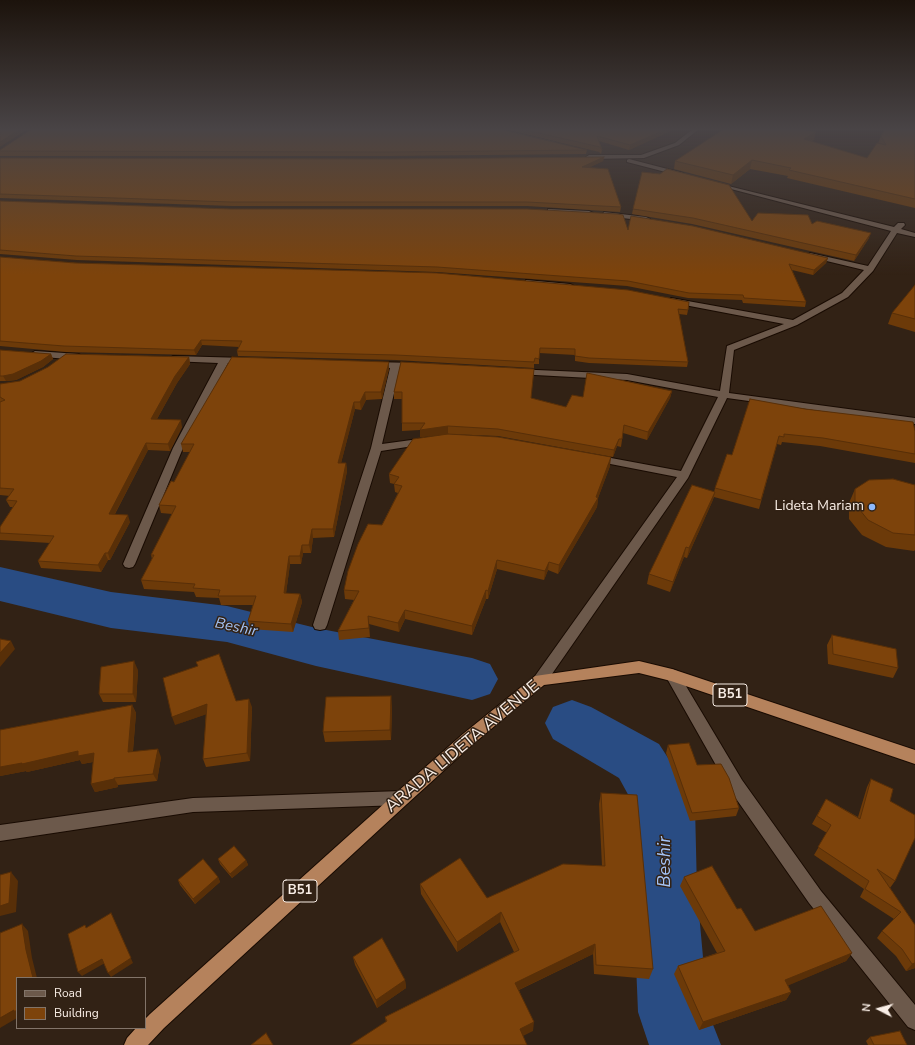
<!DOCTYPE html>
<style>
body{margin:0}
#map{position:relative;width:915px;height:1045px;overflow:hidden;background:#322215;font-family:"Nunito Sans",sans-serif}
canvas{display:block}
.legend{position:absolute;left:16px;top:977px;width:130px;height:52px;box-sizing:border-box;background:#322215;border:1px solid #827469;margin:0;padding:5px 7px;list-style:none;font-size:12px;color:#f9eee6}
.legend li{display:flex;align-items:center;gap:8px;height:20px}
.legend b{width:20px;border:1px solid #827469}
.north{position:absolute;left:859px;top:989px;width:40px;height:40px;-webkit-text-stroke:3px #322215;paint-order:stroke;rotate:276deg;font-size:11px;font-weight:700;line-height:16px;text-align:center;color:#f9eee6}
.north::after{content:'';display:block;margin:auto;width:14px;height:18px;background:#f9eee6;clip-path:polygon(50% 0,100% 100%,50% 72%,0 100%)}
</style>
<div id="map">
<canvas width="915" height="1045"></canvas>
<ul class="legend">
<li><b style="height:5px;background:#6c594b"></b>Road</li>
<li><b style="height:11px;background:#7d430b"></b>Building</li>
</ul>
<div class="north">N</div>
</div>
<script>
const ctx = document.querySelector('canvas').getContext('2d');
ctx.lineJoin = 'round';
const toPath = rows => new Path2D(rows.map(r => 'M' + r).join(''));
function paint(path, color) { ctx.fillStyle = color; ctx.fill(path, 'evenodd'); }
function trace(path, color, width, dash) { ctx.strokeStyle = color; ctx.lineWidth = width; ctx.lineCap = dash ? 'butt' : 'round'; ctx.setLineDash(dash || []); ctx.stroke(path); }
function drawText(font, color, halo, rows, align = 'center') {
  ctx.font = font + ' "Nunito Sans",sans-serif'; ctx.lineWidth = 3; ctx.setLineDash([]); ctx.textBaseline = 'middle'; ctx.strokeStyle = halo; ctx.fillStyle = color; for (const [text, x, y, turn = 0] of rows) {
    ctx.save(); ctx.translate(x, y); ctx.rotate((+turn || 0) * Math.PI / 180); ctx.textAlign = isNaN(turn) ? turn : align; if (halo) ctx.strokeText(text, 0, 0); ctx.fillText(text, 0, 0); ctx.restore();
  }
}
const river = toPath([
 [0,567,111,592,227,606,316,628,472,658,490,664,498,679,490,694,472,700,316,666,227,642,111,628,0,601,0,567],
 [572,700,591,707,659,744,687,787,695,806,697,891,708,1012,721,1045,649,1045,638,1012,633,891,636,809,619,778,553,739,545,723,553,707,572,700]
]);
const minor = toPath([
 [491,129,500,129,556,142,553,144,491,129],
 [693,129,699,129,679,145,644,158,589,159,586,157,589,155,641,155,675,143,693,129],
 [629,159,683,173,684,174,681,176,627,162,627,160,629,159],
 [712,182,894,227,898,223,904,223,905,225,901,229,915,233,915,237,897,233,873,271,848,297,797,325,734,350,729,393,915,418,915,424,727,398,688,478,545,684,540,686,535,684,533,680,535,676,677,477,595,461,590,458,595,455,681,471,718,397,627,380,517,374,512,371,514,369,627,374,720,391,727,346,784,324,674,303,671,302,671,298,793,320,842,293,864,270,810,257,810,253,868,266,891,231,712,184,712,182],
 [548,209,589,211,593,213,589,215,551,213,548,213,548,209],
 [604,212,646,217,650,219,646,221,607,216,603,214,604,212],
 [526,280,570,284,574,286,570,288,529,284,525,282,526,280],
 [35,351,79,354,84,357,79,360,32,356,30,354,35,351],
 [173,356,246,358,251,361,246,364,228,363,183,448,135,564,133,567,129,568,125,567,123,564,173,448,218,363,170,361,168,359,173,356],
 [373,362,416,363,421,366,416,369,400,368,382,444,426,438,431,441,426,444,381,451,327,625,325,629,320,630,315,629,313,625,371,448,390,368,370,367,370,363,373,362],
 [672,669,677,671,742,780,821,891,915,1005,915,1030,908,1027,809,903,730,790,665,675,667,671,672,669]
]);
const secondary = toPath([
 [402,791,408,793,410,798,408,803,402,805,193,812,0,841,0,825,193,798,402,791]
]);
const trunk = toPath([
 [639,661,672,669,915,750,915,764,671,681,639,673,544,685,473,744,408,803,164,1028,148,1045,124,1045,127,1038,136,1028,145,1028,145,1019,150,1014,396,793,463,734,535,676,639,661]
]);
const wall = toPath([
 [420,129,587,150,586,154,390,156,0,156,0,150],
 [504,129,675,129,629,150,599,141,602,150,601,154,599,152],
 [915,129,915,208,787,178,788,176,750,169,731,184,674,169,675,161,805,130,814,140,811,141,867,158,878,143,881,136],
 [604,157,603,161,590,167,621,207,620,212,527,206,232,206,0,198,0,158,390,159],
 [0,201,628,230,828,258,826,263,813,275,792,270,806,302,805,307,743,303,742,300,688,298,627,286,437,272,77,260,0,254],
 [633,209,752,221,812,224,869,238,854,261,692,224,632,214],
 [0,257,688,310,687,315,679,314,688,362,687,367,589,363,575,361,575,355,539,353,539,364,534,364,534,368,396,360,238,356,237,351,239,347,202,345,196,355,66,352,0,346],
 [915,285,915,332,888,324,892,313],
 [0,350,51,354,53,359,43,367,16,380,6,381,0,381],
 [189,357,190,364,177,383,157,419,182,427,170,451,148,450,115,514,130,522,110,560,108,560,101,572,41,568,38,561,50,543,0,540,0,527,13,507,10,507,6,500,10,496,0,495,0,384],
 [401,362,531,398,566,407,583,397,672,391,670,398,647,440,623,433,621,447,617,446,613,457,498,436,448,434,420,437,420,430,402,431,402,399,394,399,394,392],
 [389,369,382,399,366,400,361,410,355,409,341,463,346,463,347,471,334,537,313,538,311,553,303,553,301,564,290,564,286,593,300,594,302,602,293,632,250,629,248,621,253,605,221,605,219,598,196,597,194,592,144,589,141,580,152,559,151,555,172,514,161,513,159,505,174,482,190,452,183,452,181,444],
 [750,399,915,431,915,463,820,446,782,442,781,445,777,444,759,509,714,497,712,502,687,558,684,557,670,592,647,584,649,574,714,492,715,488,732,455],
 [610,466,598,498,597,507,558,574,548,570,544,580,497,569,488,599,486,599,472,635,405,619,399,632,369,624,370,637,339,640,338,631,354,600,345,599,344,590,382,525,398,493,395,492,394,484,390,483,389,474],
 [915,485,915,550,914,551,886,547,862,535,849,519,849,503,855,489],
 [832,635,898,668,893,678,828,664,827,645],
 [138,670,136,702,103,702,99,694],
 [236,701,252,707,250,761,206,767,203,759,206,714,175,725],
 [132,705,136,713,133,751,161,757,157,781,118,785,118,787,95,792,91,784,93,762,82,764,80,760,27,772,26,771,0,776,0,730],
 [392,706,391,740,325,742,323,732],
 [668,745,697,765,739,808,736,816,690,821,666,753],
 [871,779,890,801,895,881,890,888,915,925,915,968,906,971,896,956,877,938,882,931,894,919,860,897,864,889,814,855,827,833,812,824,826,799,858,817,867,787],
 [601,793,653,969,649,979,594,974,593,954,519,990,533,1031,386,1022,385,1017,514,952,500,922,457,952,421,894,420,884,487,898,602,866,599,804],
 [218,859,246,860,248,865,232,878,220,864],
 [218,877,220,882,195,904,180,885,178,880],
 [684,877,737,909,755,931,852,953,846,961,788,985,791,992,786,1000,699,1030,674,974,678,966,717,953,680,886],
 [353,957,405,980,406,988,377,1008,355,965],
 [870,1037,907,1045,868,1045,866,1041]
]);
const shadedWall = toPath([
 [21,129,28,129,0,147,0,142],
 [667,129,675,129,629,150,630,145],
 [801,129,807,129,798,137],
 [816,132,814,140,802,147,804,139],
 [604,157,603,161,582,171,582,167],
 [752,160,750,169,731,184,733,175],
 [871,233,869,238,854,261,856,255],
 [828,258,826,263,813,275,814,270],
 [201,340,202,345,196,355,194,350],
 [51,354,53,359,43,367,16,380,6,381,3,376],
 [189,357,190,364,177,383,153,426,151,419,175,376],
 [389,362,389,369,382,399,381,392],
 [672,391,670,398,647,440,648,432],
 [365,392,366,400,361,410,360,402],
 [354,402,355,409,339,471,338,463],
 [181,420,182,427,170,451,168,444],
 [448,426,448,434,420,437,420,430],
 [619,439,617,446,613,457,614,450],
 [146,443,148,450,111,521,109,514],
 [611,457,610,466,598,498,597,507,558,574,559,565,596,497],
 [346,463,347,471,334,537,333,529],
 [715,492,712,502,687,558,689,548],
 [128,515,130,522,110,560,108,553],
 [312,529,313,538,311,553,309,545],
 [302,545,303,553,301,564,300,556],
 [686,547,684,557,670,592,673,582],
 [105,553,108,560,101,572,98,565],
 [289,556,290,564,285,601,284,593],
 [497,560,497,569,488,599,488,591],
 [549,562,548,570,544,580,545,571],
 [486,590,486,599,472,635,472,626],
 [300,594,302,602,293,632,291,624],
 [405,610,405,619,399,632,398,623],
 [11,641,15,649,0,667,0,653],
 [134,661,138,670,136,702,133,694],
 [391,696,392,706,391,740,390,730],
 [249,699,252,707,250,761,247,753],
 [207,704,210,713,175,725,172,717],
 [132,705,136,713,132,760,128,752],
 [158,749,161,757,157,781,153,774],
 [78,751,94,753,98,761,82,764,80,760,27,772,26,771,0,776,0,767],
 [114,778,118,785,118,787,95,792,91,784],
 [246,860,248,865,232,878,230,874],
 [11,872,18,881,16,912,0,916,0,906],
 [218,877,220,882,195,904,193,899],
 [501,912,500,922,457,952,457,942],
 [111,913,113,917,133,963,111,977,108,973],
 [22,924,28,931,32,958,37,978,33,978,26,950],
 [595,944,593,954,514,992,515,983],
 [852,953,846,961,780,989,785,980],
 [102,959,105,963,82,976,78,972],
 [915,963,915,968,906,971,912,964],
 [405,980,406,988,377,1008,376,1000],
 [791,992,786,1000,699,1030,703,1022],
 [14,1010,17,1010,17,1018,0,1028,0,1018],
 [534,1022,533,1031,519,1038,520,1029]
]);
const building = toPath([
 [0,129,21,129,0,142,0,129],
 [32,129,499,129,587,150,390,152,0,151,0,150,32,129],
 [521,129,667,129,630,145,597,136,602,150,600,147,521,129],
 [724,129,801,129,800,129,816,132,804,139,867,158,877,143,886,145,881,136,885,129,915,129,915,199,789,170,791,168,752,160,733,175,675,161,724,129],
 [604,157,582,167,608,169,621,207,527,202,231,202,0,194,0,158,390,159,604,157],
 [667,169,729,185,752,221,758,213,808,215,812,224,817,221,871,233,856,255,693,218,633,209,642,172,660,174,667,169],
 [0,201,231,209,527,209,617,214,623,215,628,230,631,216,693,226,828,258,814,270,789,264,806,302,744,298,743,295,689,293,628,281,437,267,76,256,0,250,0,201],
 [0,257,75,263,437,273,628,290,689,302,688,310,678,309,688,362,589,358,575,356,575,349,540,348,539,359,535,358,534,362,396,355,237,351,242,341,201,340,194,350,64,346,0,341,0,257],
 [915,285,915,319,892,313,915,285],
 [0,350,51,354,41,361,13,374,3,376,0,376,0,350],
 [66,354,189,357,175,376,151,419,181,420,168,444,146,443,109,514,128,515,108,553,105,553,98,565,38,561,54,536,0,533,0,527,17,501,6,500,14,489,0,488,0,402,5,400,0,397,0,384,20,381,48,367,66,354],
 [232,357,389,362,381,392,365,392,360,402,354,402,338,463,346,463,333,529,312,529,309,545,302,545,300,556,289,556,284,593,300,594,291,624,248,621,256,596,218,596,220,590,193,588,195,584,141,580,154,555,151,555,176,506,159,505,171,481,174,482,194,444,181,444,232,357],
 [401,362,534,369,531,398,566,407,572,395,583,397,587,373,672,391,648,432,624,425,622,439,619,439,614,450,498,429,448,426,420,430,425,423,402,423,402,392,394,392,401,362],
 [750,399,805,409,913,422,915,431,915,454,823,438,784,434,784,437,779,436,761,500,715,488,727,454,732,455,750,399],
 [448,434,498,437,611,457,596,497,598,498,559,565,549,562,545,571,497,560,488,591,486,590,472,626,405,610,398,623,368,616,369,628,338,631,359,591,344,590,348,571,358,544,368,524,382,525,402,486,394,484,399,477,389,474,413,439,448,434],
 [893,479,915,485,915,535,893,533,868,520,855,504,855,489,869,480,893,479],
 [692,485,715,492,689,548,686,547,673,582,649,574,692,485],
 [832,635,896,649,898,668,833,654,832,635],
 [0,639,11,641,0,653,0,639],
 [219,654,236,701,249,699,247,753,203,759,207,704,172,717,163,678,198,666,196,662,219,654],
 [134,661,133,694,99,694,101,667,134,661],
 [391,696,390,730,323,732,326,697,391,696],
 [132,705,128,752,158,749,153,774,114,778,114,779,91,784,94,753,78,756,78,751,22,764,22,763,0,767,0,730,132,705],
 [689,743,697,765,721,764,729,778,739,808,692,813,668,745,689,743],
 [871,779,893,789,890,801,915,815,915,838,895,881,877,869,915,925,915,963,912,964,902,949,882,931,901,912,865,889,869,881,818,847,831,825,817,816,826,799,860,819,871,779],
 [601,793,637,795,653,969,596,965,595,944,515,983,534,1022,520,1029,527,1045,350,1045,387,1021,385,1017,519,950,501,912,457,942,420,884,460,858,487,898,563,864,605,866,601,793],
 [234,846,246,860,230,874,218,859,234,846],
 [203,859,218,877,193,899,178,880,203,859],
 [712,866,737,909,741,908,755,931,821,906,852,953,785,980,791,992,703,1022,678,966,725,951,684,877,712,866],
 [11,872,9,903,0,906,0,875,11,872],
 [111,913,131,958,108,973,102,959,78,972,68,934,85,925,86,928,111,913],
 [22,924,26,950,33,978,17,978,17,1010,14,1012,14,1010,0,1018,0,933,22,924],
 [382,938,405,980,376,1000,353,957,382,938],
 [900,1031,907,1045,874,1045,870,1037,900,1031],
 [266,1033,273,1045,251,1045,266,1033]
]);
const markers = [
 [872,507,4,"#8eb9fd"]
];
const shields = [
 [730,695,34],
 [300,891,34]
];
const shieldNames = [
 ["B51",730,695],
 ["B51",300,891]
];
const poiNames = [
 ["Lideta Mariam",864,507]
];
const waterNames = [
 ["Beshir",236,628,12]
];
const nearStreetnames = [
 ["ARADA LIDETA AVENUE",463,747,-40]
];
const nearWaternames = [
 ["Beshir",666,862,-90]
];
paint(river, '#294c83');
trace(minor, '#190b02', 2);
trace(secondary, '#190b02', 2);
trace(trunk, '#190b02', 2);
paint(minor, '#6c594b');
paint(secondary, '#6c594b');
paint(trunk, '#b5825c');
paint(wall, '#6c3a09');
paint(shadedWall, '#582f08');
paint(building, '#7d430b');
trace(building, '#582f08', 1);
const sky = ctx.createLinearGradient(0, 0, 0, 275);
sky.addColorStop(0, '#1c130c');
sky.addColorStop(0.47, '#494446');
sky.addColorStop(1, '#49444600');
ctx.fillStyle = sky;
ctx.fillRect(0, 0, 915, 275);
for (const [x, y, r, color] of markers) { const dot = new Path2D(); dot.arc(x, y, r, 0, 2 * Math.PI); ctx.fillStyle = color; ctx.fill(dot); trace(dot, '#322215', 1.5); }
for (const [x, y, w] of shields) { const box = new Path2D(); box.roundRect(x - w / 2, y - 11, w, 22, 3); ctx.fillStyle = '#322215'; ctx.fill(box); trace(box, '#f9eee6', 1); }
drawText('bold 13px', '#f9eee6', null, shieldNames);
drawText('14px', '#f9eee6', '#322215', poiNames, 'right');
drawText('italic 15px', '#a4c3f5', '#322215', waterNames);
drawText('17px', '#f9eee6', '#322215', nearStreetnames);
drawText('italic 18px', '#a4c3f5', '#322215', nearWaternames);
</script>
